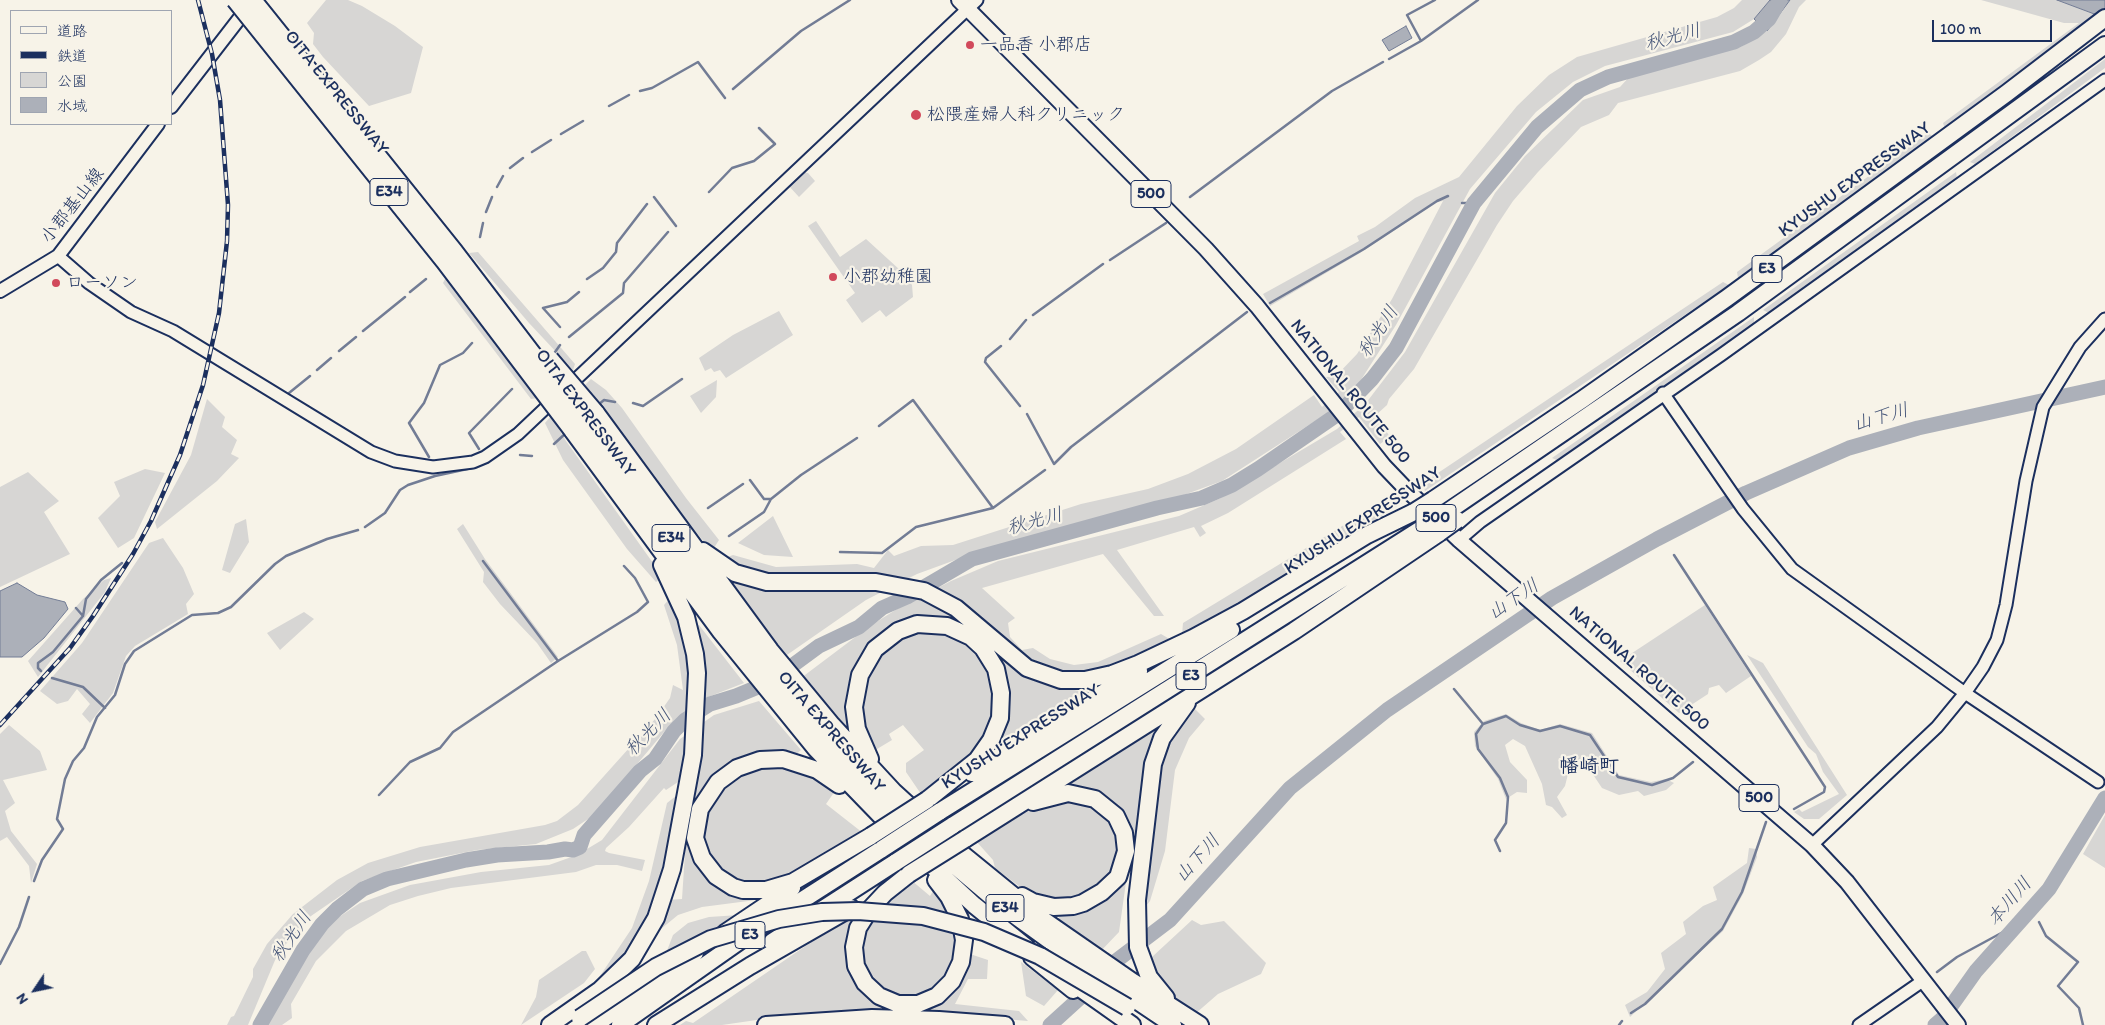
<!DOCTYPE html>
<meta charset="utf-8">
<style>
body{margin:0}
#map{position:relative;width:2105px;height:1025px;overflow:hidden;background:#f7f3e8;font-family:Itim,"Klee One",sans-serif}
canvas{display:block}
.legend{position:absolute;left:10px;top:10px;width:162px;height:115px;box-sizing:border-box;background:#f7f3e8;border:1px solid #9fa5b1;margin:0;padding:6px 9px;list-style:none;font-size:15px;color:#1b2f5e}
.legend li{display:flex;align-items:center;gap:10px;height:25px}
.legend b{width:25px;border:1px solid #9fa5b1}
.north{position:absolute;left:10px;top:965px;width:50px;height:50px;-webkit-text-stroke:4px #f7f3e8;paint-order:stroke;rotate:236deg;font-size:14px;font-weight:700;line-height:20px;text-align:center;color:#1b2f5e}
.north::after{content:'';display:block;margin:auto;width:18px;height:22px;background:#1b2f5e;clip-path:polygon(50% 0,100% 100%,50% 72%,0 100%)}
.scale{position:absolute;left:1932px;top:20px;width:120px;height:22px;box-sizing:border-box;border:2px solid #1b2f5e;border-top:0;padding-left:6px;font-size:15px;line-height:18px;white-space:nowrap;color:#1b2f5e;-webkit-text-stroke:4px #f7f3e8;paint-order:stroke}
</style>
<div id="map">
<canvas width="2105" height="1025"></canvas>
<ul class="legend">
<li><b style="height:6px;background:#f7f3e8"></b>道路</li>
<li><b style="height:6px;background:#1b2f5e"></b>鉄道</li>
<li><b style="height:14px;background:#d7d6d4"></b>公園</li>
<li><b style="height:14px;background:#acb0b9"></b>水域</li>
</ul>
<div class="north">N</div>
<div class="scale">100 m</div>
</div>
<script>
const ctx = document.querySelector('canvas').getContext('2d');
ctx.lineJoin = 'round';
function paint(path, color) { ctx.fillStyle = color; ctx.fill(path, 'evenodd'); }
const toPath = rows => new Path2D(rows.map(r => 'M' + r).join(''));
function trace(path, color, width, dash) { ctx.strokeStyle = color; ctx.lineWidth = width; ctx.lineCap = dash ? 'butt' : 'round'; ctx.setLineDash(dash || []); ctx.stroke(path); }
function drawText(font, color, halo, rows, align = 'center') {
  ctx.font = font + ' Itim,"Klee One",sans-serif'; ctx.lineWidth = 4.5; ctx.setLineDash([]); ctx.textBaseline = 'middle'; ctx.strokeStyle = halo; ctx.fillStyle = color; for (const [text, x, y, turn = 0] of rows) {
    ctx.save(); ctx.translate(x, y); ctx.rotate((+turn || 0) * Math.PI / 180); ctx.textAlign = isNaN(turn) ? turn : align; if (halo) ctx.strokeText(text, 0, 0); ctx.fillText(text, 0, 0); ctx.restore();
  }
}
const green = toPath([
 [326,0,348,0,362,6,395,26,423,47,411,93,369,106,323,57,313,44,314,33,307,23],
 [1742,0,1770,0,1754,19,1733,32,1605,66,1573,82,1536,112,1470,189,1396,325,1359,383,1326,414,1222,481,1181,496,991,547,917,574,866,600,784,657,722,577,725,574,748,585,779,590,722,559,733,555,776,567,857,564,874,568,888,550,894,556,921,546,953,545,1081,504,1148,489,1188,474,1236,449,1314,395,1322,407,1339,392,1326,377,1336,376,1357,354,1392,299,1443,201,1437,202,1360,253,1270,306,1263,294,1359,241,1357,236,1375,227,1415,198,1459,177,1517,106,1549,75,1577,57,1717,17,1734,8],
 [1790,0,1806,0,1799,7,1786,34,1771,52,1759,60,1740,71,1618,103,1609,115,1581,127,1538,172,1513,201,1497,225,1414,369,1389,399,1387,405,1376,415,1390,437,1380,444,1359,417,1340,432,1346,439,1228,513,1201,526,1206,533,1200,537,1194,527,1117,550,1164,616,1154,616,1103,554,982,588,1015,618,1008,623,1010,637,1022,650,1033,648,1050,659,1074,665,1098,662,1161,634,1173,641,1118,666,1068,676,1044,670,962,622,933,615,914,617,891,626,875,637,853,667,847,700,850,730,847,732,801,678,870,626,897,609,951,581,998,561,1179,516,1221,498,1337,429,1366,403,1405,352,1495,193,1525,156,1583,100,1620,87,1630,76,1741,47,1767,31],
 [1981,0,2057,0,2097,15,1945,129,1943,123,2079,23,2064,23],
 [2105,59,2105,68,1975,164,1970,162],
 [1928,133,1934,137,1738,278,1737,272],
 [802,172,808,173,815,181,799,197,788,185],
 [1956,172,1957,178,1769,313,1763,310],
 [816,221,840,257,866,239,900,270,912,285,913,297,886,317,880,310,862,323,846,300,855,293,808,226],
 [478,252,575,364,573,370,529,323,469,253],
 [446,277,505,354,537,398,531,399,443,283],
 [1723,282,1729,285,1425,491,1423,483],
 [779,311,793,335,726,378,720,370,714,372,711,368,705,371,699,358,733,335],
 [1754,317,1754,323,1559,461,1552,458],
 [591,379,606,390,622,408,686,498,719,540,712,551,681,515,584,386],
 [717,380,716,397,701,413,690,396],
 [207,399,225,417,222,427,237,440,231,454,239,458,217,481,157,529,155,522,191,455],
 [551,416,566,441,663,577,656,582,627,549,563,460,545,423],
 [145,469,165,473,134,538,118,548,98,518,120,496,114,482],
 [28,472,59,501,44,512,70,554,0,587,0,487],
 [1385,500,1402,503,1229,612,1182,635,1183,623],
 [773,516,793,557,764,555,738,543],
 [246,519,249,542,230,573,222,570,235,524],
 [463,524,485,559,558,657,551,663,537,643,500,604,483,582,484,572,457,529],
 [163,538,183,568,194,594,186,604,188,614,135,646,126,656,113,693,90,723,82,714,90,704,77,689,68,701,57,704,40,691,82,643,149,543],
 [111,578,105,592,38,677,28,661,83,599,104,580],
 [673,595,681,621,690,676,691,708,670,725,594,815,573,829,536,844,477,850,416,862,362,881,311,916,278,953,248,1025,227,1025,231,1017,234,1016,253,977,253,969,267,944,293,914,337,880,368,863,420,847,545,825,557,821,578,805,656,718,670,698,673,685,683,690,677,645,664,605],
 [1705,605,1751,676,1726,693,1719,685,1709,688,1708,694,1679,713,1620,661],
 [304,612,314,619,280,650,267,633],
 [699,625,744,683,703,699,695,626],
 [922,630,942,632,962,638,976,651,988,666,995,685,995,707,989,731,974,754,954,774,921,794,906,772,906,763,924,750,903,725,889,734,892,740,872,752,864,733,860,703,865,678,880,653,900,637],
 [991,646,1019,671,1042,683,1088,693,1000,750,996,745],
 [1747,655,1763,663,1847,795,1819,819,1804,819,1794,812,1799,809,1802,812,1839,794,1823,772,1816,754,1808,747],
 [759,701,801,750,794,756,766,752,728,764,707,782,695,799,701,748,684,778,666,790,664,788,629,827,606,848,605,851,609,853,645,860,642,871,617,865,596,865,576,872,451,888,418,896,390,905,346,931,316,961,291,1004,292,1018,282,1025,268,1025,301,958,327,925,360,903,410,885,481,872,549,865,577,855,602,840,680,739,714,715],
 [1194,708,1205,719,1189,738,1175,770,1165,851,1150,901,1145,907,1152,816,1161,762,1173,732],
 [1506,714,1521,723,1540,730,1560,724,1592,733,1619,775,1651,782,1666,779,1674,783,1666,790,1644,796,1638,791,1619,795,1602,788,1592,773,1579,767,1568,774,1565,786,1557,797,1567,815,1562,818,1552,807,1546,805,1542,784,1525,746,1513,739,1505,745,1510,762,1527,780,1527,793,1517,792,1506,799,1498,779,1475,746,1474,732,1484,721],
 [9,725,40,751,47,770,3,780,15,803,5,811,11,831,37,864,31,883,29,866,7,837,0,841,0,734],
 [1153,727,1158,732,1145,769,1133,849,1126,819,1113,803,1089,791,1065,788,1063,783],
 [768,768,796,770,817,778,835,791,826,804,863,833,803,870,768,881,739,880,720,868,709,854,704,836,705,816,712,799,745,774],
 [681,792,661,893,643,929,619,965,592,988,632,928,649,881,667,803],
 [1069,799,1091,804,1106,814,1120,840,1113,873,1099,889,1081,897,1057,901,1028,893,995,868,993,860,976,841,1012,819,1044,804],
 [2105,815,2105,868,2083,854],
 [686,838,689,838,691,854,702,871,765,895,756,900,702,907,678,915,656,933,668,900,682,899],
 [1749,848,1756,849,1757,857,1743,894,1723,931,1630,1017,1625,1005,1647,992,1665,969,1661,953,1686,934,1683,922,1703,906,1717,900,1713,887,1747,863],
 [1127,875,1119,932,1099,953,1057,921,1061,914,1085,911,1107,898],
 [911,880,930,896,935,888,951,913,958,939,955,965,944,983,928,995,910,997,886,991,872,979,863,964,861,940,868,921],
 [864,906,850,968,901,1010,805,1013,722,1025,680,1025,686,1021,693,1023],
 [739,915,660,969,673,935,688,923,709,917],
 [1192,920,1201,925,1224,921,1266,963,1261,974,1218,994,1195,1014,1166,990,1159,978,1152,957],
 [582,951,586,951,595,969,584,983,521,1025,536,997,539,980],
 [970,954,988,960,987,979,968,979,955,1004,1019,1011,1028,1021,918,1012],
 [1021,962,1058,990,1044,1006,1026,996]
]);
const water = toPath([
 [1770,0,1790,0,1767,31,1754,19,1770,0],
 [2057,0,2105,0,2105,20,2097,15,2057,0],
 [1406,26,1412,38,1389,51,1382,40,1406,26],
 [17,583,37,595,65,602,68,609,44,638,22,657,0,657,0,591,17,583]
]);
const stream = toPath([
 [1421,41,1407,15,1435,0],
 [1389,59,1421,41,1478,0],
 [733,89,801,31,850,0],
 [640,91,652,88,698,62,725,98],
 [609,106,629,95],
 [561,134,583,121],
 [532,152,551,140],
 [510,168,523,158],
 [497,187,503,176],
 [709,192,732,168,754,161,775,144,759,128],
 [654,197,676,226],
 [1190,197,1332,91,1383,62],
 [1462,203,1474,203],
 [486,212,492,197],
 [480,237,483,223],
 [1110,260,1166,223],
 [587,279,603,268,616,252,617,243,647,204],
 [410,292,426,279],
 [1270,303,1364,249,1437,201,1448,196],
 [1033,315,1103,264],
 [560,327,543,308,567,302,579,292],
 [363,331,405,297],
 [569,337,623,293,624,283,668,232],
 [1010,339,1026,320],
 [1001,346,986,358,985,362,1020,406],
 [339,351,356,337],
 [553,355,560,345],
 [317,370,331,358],
 [289,393,310,376],
 [633,403,643,406,682,379],
 [598,405,604,400,615,402],
 [1027,414,1054,464,1071,447,1247,312],
 [879,426,913,400,993,508,1045,470],
 [554,444,566,433],
 [479,449,469,433,512,389],
 [520,455,532,456],
 [429,457,409,423,424,403,440,365,463,353,472,343],
 [750,480,764,499,771,499],
 [708,508,743,484],
 [365,527,385,513,400,490,408,485,435,476,472,468],
 [729,536,764,512,771,499,801,475,857,438],
 [840,552,882,553,916,527,993,508],
 [1674,555,1825,787,1824,792,1794,809],
 [483,561,558,661],
 [83,616,86,599,101,580,122,563],
 [41,671,38,668,38,663,53,652,83,616,76,608],
 [52,678,83,687,105,708],
 [1454,689,1483,724,1476,734,1478,749,1500,778,1508,797,1506,823,1495,840,1500,851],
 [1483,724,1506,716,1520,725,1540,731,1560,726,1590,735,1618,777,1652,785,1673,778,1693,762],
 [379,795,410,762,440,748,453,732,558,661,637,612,648,602,635,578,624,566],
 [34,881,42,860,63,829,57,819,65,779,73,761,84,748,97,717,115,695,125,664,134,651,192,615,218,613,231,607,275,564,286,556,327,539,358,530],
 [2039,922,2046,936,2078,962,2058,986,2079,1008,2083,1025],
 [0,964,19,927,29,897],
 [1937,972,1957,957,2016,925],
 [1631,1013,1645,1004,1722,929,1742,892,1766,822],
 [1619,1025,1622,1021]
]);
const river = toPath([
 [260,1025,303,950,322,924,337,909,363,889,387,879,466,860,497,855,548,852,565,849,573,850,580,847,584,835,640,771,655,759,674,731,685,720,710,704,736,696,770,682,819,646,859,627,882,608,907,597,972,559,1157,508,1202,498,1232,485,1258,469,1338,414,1372,379,1396,348,1474,203,1537,127,1580,90,1608,77,1734,42,1754,32,1769,19,1780,0],
 [1050,1025,1082,996,1108,967,1170,920,1290,788,1387,710,1552,598,1657,539,1746,493,1849,448,1918,428,2105,387],
 [1935,1025,1942,1019,1976,971,2049,889,2105,798]
]);
const tertiary = toPath([
 [58,256,89,283,131,312,173,331,371,452,395,461,433,467,473,462,485,457,518,434,977,0],
 [1663,393,1743,509,1792,569,1965,693,2098,782],
 [1459,540,1480,522,1721,355,2105,80],
 [1812,845,1937,727,1965,693,1983,667,1997,640,2006,605,2026,481,2043,407,2080,347,2105,319],
 [1859,1025,1924,980]
]);
const secondary = toPath([
 [171,107,249,6],
 [0,291,58,256,158,124]
]);
const trunk = toPath([
 [959,0,1206,249,1257,306,1384,466,1406,489,1459,540,1812,845,1847,882,1958,1025]
]);
const motorway = toPath([
 [596,413,770,650,832,725,894,792,961,853,1042,919,1133,982,1200,1025],
 [584,421,772,675,824,737,868,785,917,834,1006,909,1078,961,1173,1025],
 [572,430,721,632,816,749,907,843,974,905,1026,947],
 [1433,500,1583,399,1727,298,2007,93,2105,18],
 [1447,512,1738,313,2105,45],
 [703,551,735,573,767,582,876,582,924,591,956,608,1027,668,1061,680,1085,680,1112,674,1138,664,1193,638,1243,611,1367,535,1414,512],
 [870,759,857,729,854,707,860,675,875,649,898,631,917,624,947,626,971,637,983,648,996,669,1001,693,1000,718,991,740,977,760,927,800],
 [972,773,1139,671],
 [839,785,817,770,783,759,760,760,737,768,718,782,700,809,695,838,702,858,716,876,733,887,743,890,766,890,793,882,871,836],
 [939,812,1231,630],
 [952,826,1429,524],
 [965,839,1294,631,1439,533],
 [909,874,885,893,870,909,858,928,854,947,856,966,865,983,879,996,898,1004,918,1004,937,996,952,981,961,962,964,940,960,919,949,897,936,880],
 [1022,896,1033,902,1054,907,1073,906,1083,903,1102,892,1118,877,1126,851,1124,833,1116,816,1095,799,1068,793,1033,802],
 [725,933,792,888],
 [772,942,896,862],
 [1032,957,1073,990],
 [1067,979,1132,1025],
 [1166,998,1149,977,1138,947,1137,900,1153,764,1162,738,1187,703],
 [550,1025,600,990,632,959,656,918,672,869,693,755,697,673,695,654,686,617,662,565],
 [595,1025,695,953],
 [620,1025,751,933,882,849],
 [656,1025,750,966,851,908],
 [766,1025,872,1018,939,1020,1005,1025]
]);
const rail = toPath([
 [0,725,70,648,93,616,133,554,151,521,180,455,203,385,219,313,227,241,228,205,220,100,212,54,198,0]
]);
const motorwayBridge = toPath([
 [235,0,444,261,572,430],
 [253,0,455,252,584,421],
 [550,359,596,413],
 [1414,512,1433,500],
 [1429,524,1447,512],
 [1439,533,1457,520],
 [871,836,927,800],
 [882,849,939,812],
 [896,862,952,826],
 [909,874,965,839],
 [580,1018,656,967,711,939,779,919,822,912,858,911,923,916,984,932,1040,956,1127,1007]
]);
const markers = [
 [970,45,5,"#d1495b"],
 [916,115,6,"#d1495b"],
 [833,277,5,"#d1495b"],
 [56,283,5,"#d1495b"]
];
const shields = [
 [389,192,38],
 [1151,194,40],
 [1767,269,30],
 [1436,518,40],
 [671,538,38],
 [1191,676,30],
 [1759,798,40],
 [1005,908,38],
 [750,935,30]
];
const shieldNames = [
 ["E34",389,192],
 ["500",1151,194],
 ["E3",1767,269],
 ["500",1436,518],
 ["E34",671,538],
 ["E3",1191,676],
 ["500",1759,798],
 ["E34",1005,908],
 ["E3",750,935]
];
const poiNames = [
 ["一品香 小郡店",980,45],
 ["松隈産婦人科クリニック",927,115],
 ["小郡幼稚園",843,277],
 ["ローソン",66,283]
];
const streetNames = [
 ["OITA EXPRESSWAY",336,93,51],
 ["KYUSHU EXPRESSWAY",1855,180,-36],
 ["小郡基山線",73,206,-52],
 ["NATIONAL ROUTE 500",1350,392,51],
 ["OITA EXPRESSWAY",585,413,53],
 ["KYUSHU EXPRESSWAY",1363,521,-33],
 ["NATIONAL ROUTE 500",1639,669,41],
 ["OITA EXPRESSWAY",831,732,49],
 ["KYUSHU EXPRESSWAY",1021,737,-32]
];
const waterNames = [
 ["秋光川",1673,38,-15],
 ["秋光川",1379,332,-57],
 ["山下川",1881,418,-16],
 ["秋光川",1035,522,-15],
 ["山下川",1514,600,-34],
 ["秋光川",649,733,-46],
 ["山下川",1198,859,-48],
 ["本川川",2010,902,-49],
 ["秋光川",292,937,-56]
];
const quarterNames = [
 ["幡崎町",1589,767]
];
paint(green, '#d7d6d4');
paint(water, '#acb0b9');
trace(water, '#727c95', 1);
trace(stream, '#727c95', 2.5);
trace(river, '#acb0b9', 15);
trace(tertiary, '#1b2f5e', 15);
trace(secondary, '#1b2f5e', 16);
trace(trunk, '#1b2f5e', 18);
trace(motorway, '#1b2f5e', 20);
trace(tertiary, '#f7f3e8', 11);
trace(secondary, '#f7f3e8', 12);
trace(trunk, '#f7f3e8', 14);
trace(motorway, '#f7f3e8', 16);
trace(rail, '#1b2f5e', 4.5);
trace(rail, '#f7f3e8', 2.5, [8]);
trace(motorwayBridge, '#1b2f5e', 20, []);
trace(motorwayBridge, '#f7f3e8', 16);
for (const [x, y, r, color] of markers) { const dot = new Path2D(); dot.arc(x, y, r, 0, 2 * Math.PI); ctx.fillStyle = color; ctx.fill(dot); trace(dot, '#f7f3e8', 2); }
for (const [x, y, w] of shields) { const box = new Path2D(); box.roundRect(x - w / 2, y - 13.5, w, 27, 4); ctx.fillStyle = '#f7f3e8'; ctx.fill(box); trace(box, '#1b2f5e', 1); }
drawText('bold 16px', '#1b2f5e', null, shieldNames);
drawText('18px', '#1b2f5e', '#f7f3e8', poiNames, 'left');
drawText('18px', '#1b2f5e', '#f7f3e8', streetNames);
drawText('italic 19px', '#465679', '#f7f3e8', waterNames);
drawText('bold 20px', '#1b2f5e', '#f7f3e8', quarterNames);
</script>
